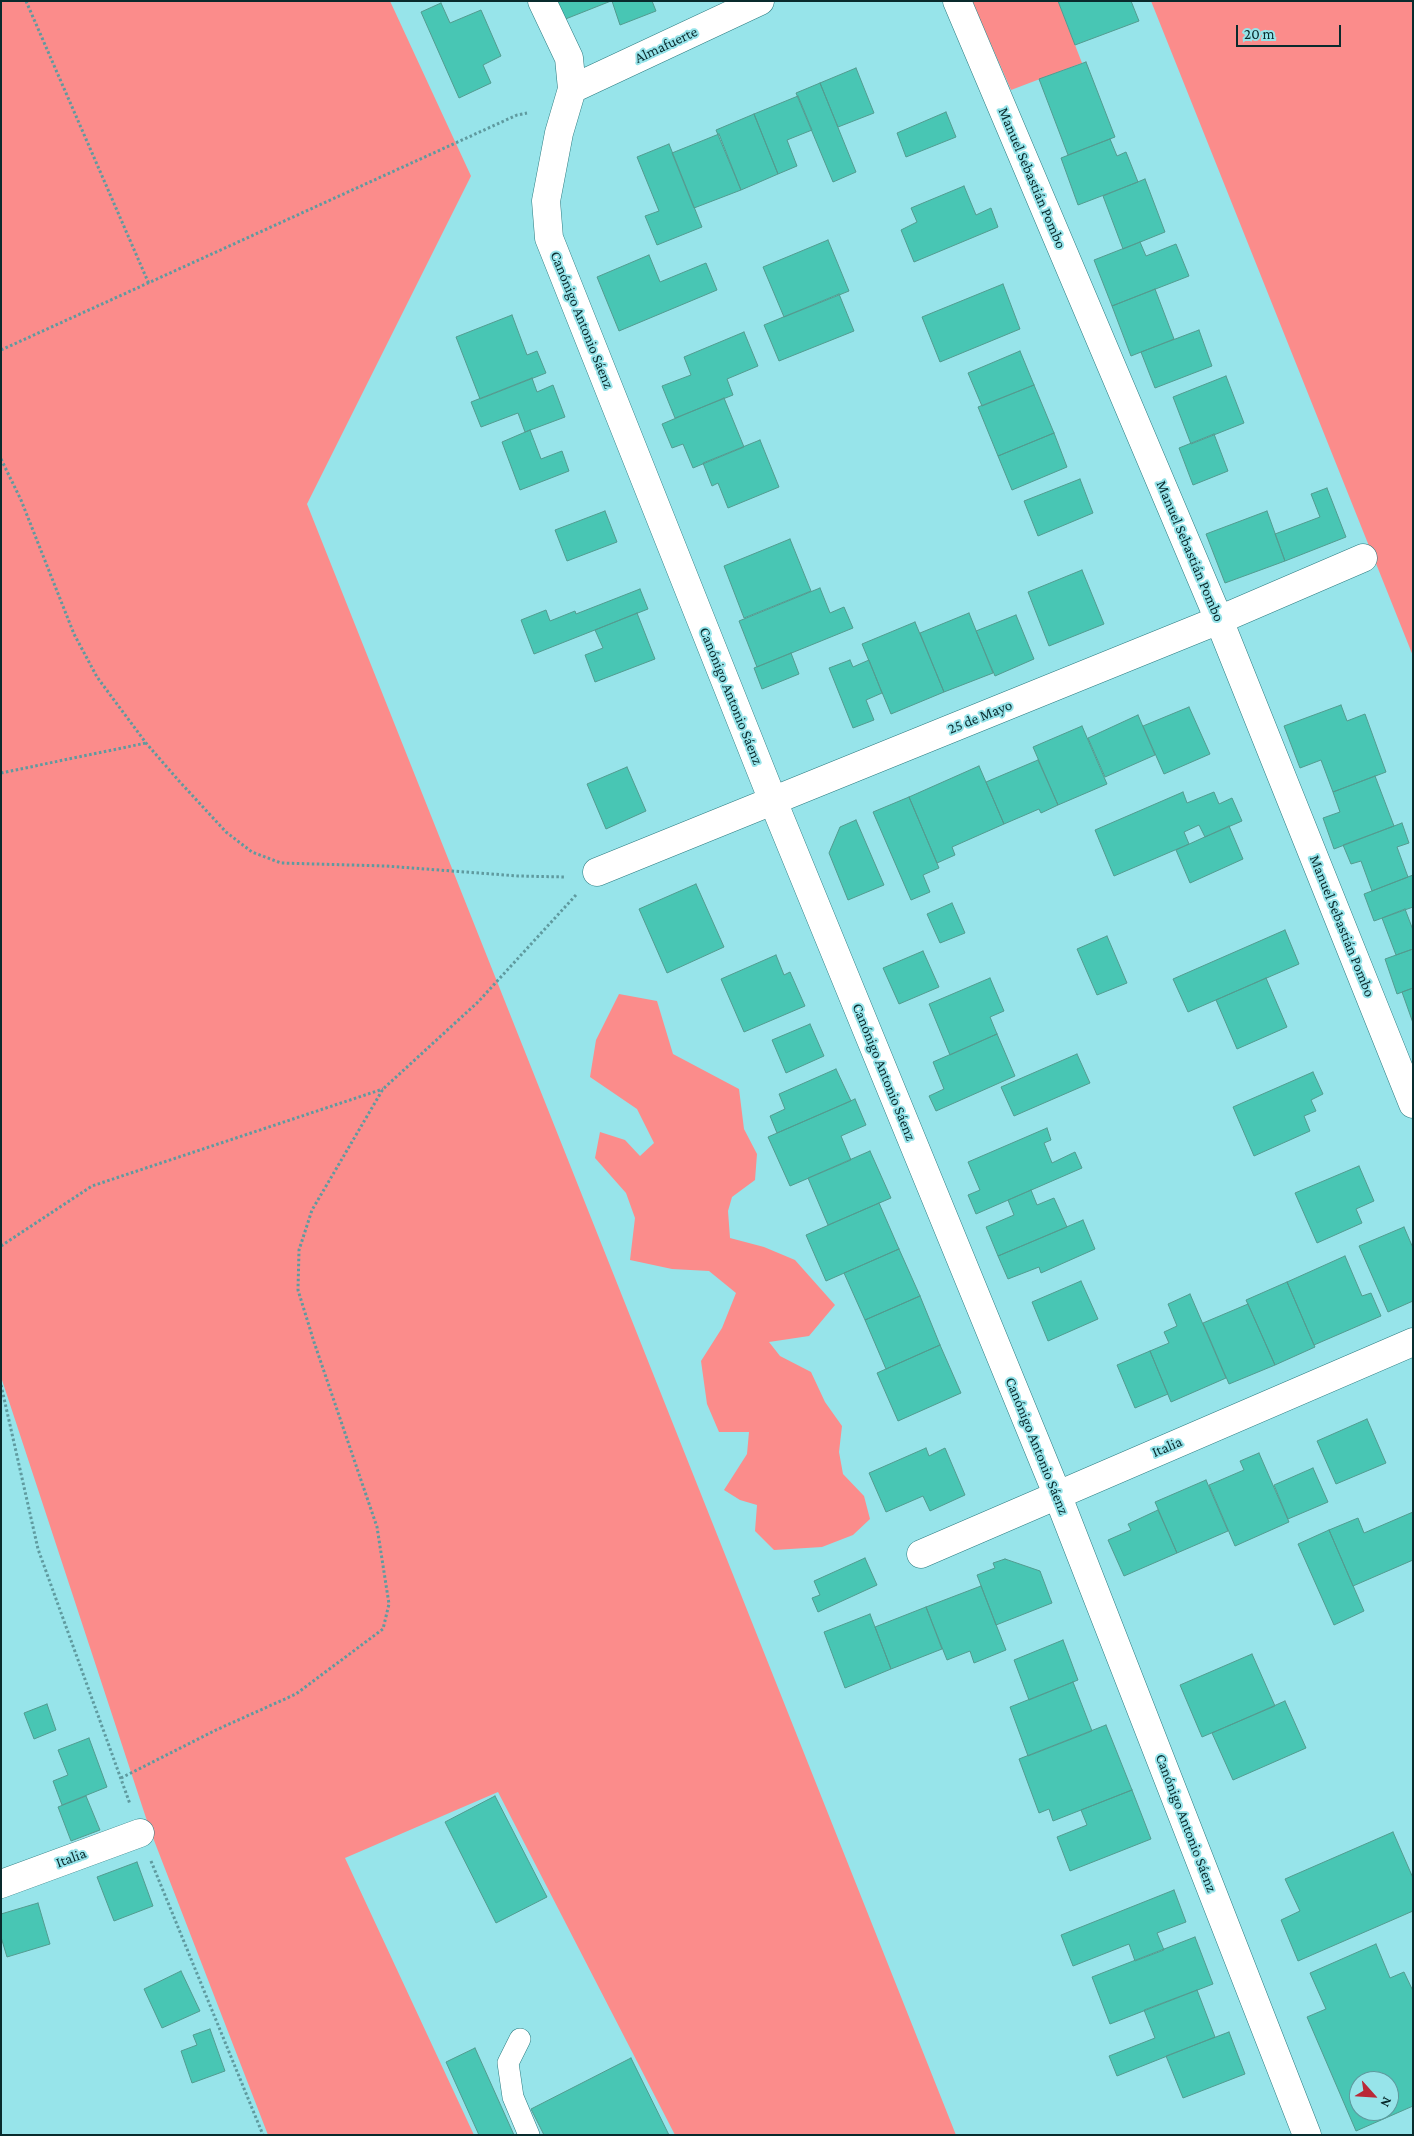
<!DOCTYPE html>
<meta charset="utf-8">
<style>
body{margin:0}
#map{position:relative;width:1414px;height:2136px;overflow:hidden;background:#97e4ea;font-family:"Crimson Pro",serif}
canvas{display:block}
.frame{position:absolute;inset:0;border:2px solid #092b2d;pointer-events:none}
.north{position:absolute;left:1349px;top:2071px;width:50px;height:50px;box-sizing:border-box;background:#97e4ea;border:1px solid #5e9a9e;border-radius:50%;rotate:116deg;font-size:14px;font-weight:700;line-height:20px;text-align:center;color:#092b2d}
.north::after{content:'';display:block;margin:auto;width:18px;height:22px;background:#ba2937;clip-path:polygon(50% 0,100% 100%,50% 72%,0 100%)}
.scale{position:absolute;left:1236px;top:25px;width:105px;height:22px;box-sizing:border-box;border:2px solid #092b2d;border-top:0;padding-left:6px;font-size:15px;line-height:18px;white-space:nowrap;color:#092b2d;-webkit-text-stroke:4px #97e4ea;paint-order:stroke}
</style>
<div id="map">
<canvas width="1414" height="2136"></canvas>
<div class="frame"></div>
<div class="north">N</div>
<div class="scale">20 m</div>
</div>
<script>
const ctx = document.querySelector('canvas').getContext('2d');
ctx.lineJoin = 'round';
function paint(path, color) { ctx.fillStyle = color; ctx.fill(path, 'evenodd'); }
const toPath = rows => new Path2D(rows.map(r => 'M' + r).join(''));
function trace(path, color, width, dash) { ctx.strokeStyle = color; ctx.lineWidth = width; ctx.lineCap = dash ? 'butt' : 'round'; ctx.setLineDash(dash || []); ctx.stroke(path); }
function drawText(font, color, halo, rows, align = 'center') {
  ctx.font = font + ' "Crimson Pro",serif'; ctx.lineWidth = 4; ctx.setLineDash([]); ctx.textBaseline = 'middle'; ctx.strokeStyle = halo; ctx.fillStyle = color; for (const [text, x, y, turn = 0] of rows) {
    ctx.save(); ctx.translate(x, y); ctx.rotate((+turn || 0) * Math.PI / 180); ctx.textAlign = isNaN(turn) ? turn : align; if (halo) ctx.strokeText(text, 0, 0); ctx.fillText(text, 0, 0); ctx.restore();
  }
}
const green = toPath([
 [1,1,390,1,471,176,307,504,956,2135,675,2135,498,1792,345,1858,474,2135,268,2135,150,1830,1,1377],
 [972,1,1058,1,1082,63,1011,90],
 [1151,1,1413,1,1413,656],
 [619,994,657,1001,673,1054,739,1089,744,1129,757,1154,755,1180,732,1197,728,1211,730,1238,764,1247,795,1260,835,1305,809,1336,769,1342,780,1356,811,1372,825,1402,842,1426,839,1452,843,1474,864,1496,870,1519,853,1535,822,1547,774,1550,755,1531,757,1505,740,1500,724,1490,747,1454,749,1432,719,1432,707,1404,701,1361,722,1328,736,1293,709,1271,672,1269,630,1260,635,1218,626,1193,595,1158,600,1132,625,1140,640,1156,654,1143,637,1109,590,1077,596,1040]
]);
const building = toPath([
 [556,1,611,1,563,20,556,1],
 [612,1,652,1,656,11,620,25,612,1],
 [1058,1,1131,1,1139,21,1075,45,1058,1],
 [441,3,450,23,481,10,501,56,483,65,491,83,459,98,421,12,441,3],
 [1086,62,1115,137,1068,155,1039,79,1086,62],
 [856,68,874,113,838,127,820,83,856,68],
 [820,83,856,172,833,182,796,93,820,83],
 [798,96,812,130,787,140,797,166,778,174,754,114,798,96],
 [946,112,956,137,906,157,897,133,946,112],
 [754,114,778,174,741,190,716,130,754,114],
 [719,134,741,190,694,208,672,153,719,134],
 [1110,139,1117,156,1126,152,1138,182,1078,205,1061,158,1110,139],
 [669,144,702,227,657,245,645,216,659,211,637,157,669,144],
 [1145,179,1165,232,1123,249,1103,196,1145,179],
 [964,186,976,215,991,208,998,227,914,262,901,230,917,222,911,208,964,186],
 [828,240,849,291,784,317,763,267,828,240],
 [1140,242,1146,256,1176,244,1189,276,1112,306,1094,260,1140,242],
 [649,255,660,282,706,263,717,290,619,331,597,277,649,255],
 [1003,284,1020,329,940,362,922,317,1003,284],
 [1155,289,1174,339,1131,356,1112,306,1155,289],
 [839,294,854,331,779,361,764,325,839,294],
 [512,315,527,355,537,351,546,373,480,399,456,337,512,315],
 [1199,330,1212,366,1155,388,1141,352,1199,330],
 [744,332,758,366,727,379,733,395,675,418,662,386,691,375,684,357,744,332],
 [1020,351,1034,385,982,406,968,373,1020,351],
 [1226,376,1244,423,1191,444,1173,397,1226,376],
 [532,378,537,392,553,385,565,417,525,432,518,413,481,427,471,402,532,378],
 [1034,385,1054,433,998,456,978,407,1034,385],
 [724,398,744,447,693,468,683,444,672,448,662,424,724,398],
 [530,430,541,459,562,451,569,471,520,490,502,442,530,430],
 [1054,433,1067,467,1012,490,998,456,1054,433],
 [1214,434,1228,471,1193,485,1179,448,1214,434],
 [760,440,779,487,728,508,718,483,712,486,703,463,760,440],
 [1080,479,1093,513,1038,536,1024,501,1080,479],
 [1327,488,1346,537,1285,561,1275,534,1320,517,1311,494,1327,488],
 [605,511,617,542,567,561,555,530,605,511],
 [1267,511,1285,561,1225,583,1206,534,1267,511],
 [790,539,811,591,744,618,724,566,790,539],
 [1082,570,1104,624,1049,646,1028,592,1082,570],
 [820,588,830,613,844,607,853,628,757,667,739,621,820,588],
 [640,589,648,609,534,654,521,620,546,610,550,621,575,611,576,614,640,589],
 [637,613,655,659,595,682,585,655,603,648,595,630,637,613],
 [969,613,993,673,944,692,920,633,969,613],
 [1016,615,1034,659,995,676,976,631,1016,615],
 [915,622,944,692,891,714,862,644,915,622],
 [791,653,799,674,762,689,754,668,791,653],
 [850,660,853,667,869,660,882,693,866,700,874,720,853,728,829,668,850,660],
 [1341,705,1347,721,1365,714,1386,772,1333,792,1321,760,1300,768,1284,726,1341,705],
 [1189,707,1210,754,1164,774,1143,726,1189,707],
 [1138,715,1155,755,1105,777,1088,738,1138,715],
 [1082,726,1107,784,1058,805,1033,747,1082,726],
 [1038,760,1058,805,1041,813,1039,809,1004,824,986,782,1038,760],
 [979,766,1004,824,952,847,955,855,937,863,909,797,979,766],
 [627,767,646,811,606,829,587,784,627,767],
 [1375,776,1394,826,1334,849,1323,818,1340,812,1333,792,1375,776],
 [1183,792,1187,803,1214,792,1219,804,1232,798,1242,821,1205,837,1199,825,1184,832,1189,844,1114,876,1095,830,1183,792],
 [909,797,939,868,923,875,930,892,911,900,873,812,909,797],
 [856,820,884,885,848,900,829,853,840,827,856,820],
 [1402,823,1409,843,1397,847,1408,877,1372,891,1361,861,1351,864,1343,845,1402,823],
 [1229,826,1243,859,1190,883,1176,850,1229,826],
 [1413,875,1413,907,1374,921,1364,894,1413,875],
 [696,884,724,947,667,973,639,909,696,884],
 [952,903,965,933,940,943,927,914,952,903],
 [1405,909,1413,930,1413,949,1396,955,1382,918,1405,909],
 [1285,930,1299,964,1188,1012,1173,979,1285,930],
 [1107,936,1127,983,1097,995,1077,949,1107,936],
 [1413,949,1413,988,1397,994,1385,959,1413,949],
 [923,951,939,987,899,1004,883,968,923,951],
 [776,955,784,975,790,972,805,1006,744,1032,721,979,776,955],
 [990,978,1004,1011,990,1017,997,1034,950,1055,929,1004,990,978],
 [1266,978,1287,1027,1237,1049,1216,1000,1266,978],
 [1413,988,1413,1023,1402,992,1413,988],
 [810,1024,824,1056,786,1073,772,1040,810,1024],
 [997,1034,1015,1076,936,1111,929,1096,944,1089,933,1062,997,1034],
 [1077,1054,1090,1083,1014,1116,1001,1087,1077,1054],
 [836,1069,851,1101,777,1133,770,1116,785,1109,779,1094,836,1069],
 [1313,1072,1323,1094,1311,1100,1316,1111,1304,1116,1310,1131,1254,1156,1233,1107,1313,1072],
 [855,1099,866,1125,841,1136,851,1160,790,1186,768,1137,855,1099],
 [1047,1128,1051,1140,1044,1143,1052,1163,1075,1152,1082,1168,976,1214,968,1195,980,1190,968,1162,1047,1128],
 [870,1151,891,1198,828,1225,808,1178,870,1151],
 [1359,1166,1374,1201,1356,1209,1362,1223,1317,1243,1295,1193,1359,1166],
 [1031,1190,1037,1205,1054,1198,1067,1227,998,1256,986,1227,1014,1215,1008,1200,1031,1190],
 [879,1203,899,1249,826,1281,806,1235,879,1203],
 [1083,1220,1095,1249,1041,1273,1039,1267,1008,1279,998,1256,1083,1220],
 [1404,1227,1413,1248,1413,1301,1388,1312,1359,1246,1404,1227],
 [899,1249,920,1296,865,1320,844,1273,899,1249],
 [1345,1256,1362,1296,1371,1293,1381,1316,1314,1345,1287,1282,1345,1256],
 [1081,1281,1098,1319,1048,1341,1032,1302,1081,1281],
 [1287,1282,1315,1347,1275,1365,1246,1300,1287,1282],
 [1190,1294,1226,1378,1171,1402,1150,1351,1169,1343,1164,1332,1177,1326,1168,1304,1190,1294],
 [920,1296,940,1345,886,1369,865,1320,920,1296],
 [1248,1304,1275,1365,1229,1384,1203,1323,1248,1304],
 [940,1345,961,1393,898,1421,877,1373,940,1345],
 [1150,1351,1168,1394,1135,1408,1117,1365,1150,1351],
 [1367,1419,1386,1463,1336,1484,1317,1441,1367,1419],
 [926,1448,929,1456,945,1448,965,1495,930,1511,923,1496,886,1512,869,1473,926,1448],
 [1259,1453,1289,1522,1235,1546,1209,1485,1244,1470,1240,1461,1259,1453],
 [1313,1468,1328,1502,1288,1519,1274,1485,1313,1468],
 [1206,1480,1228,1531,1177,1553,1155,1502,1206,1480],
 [1158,1510,1177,1553,1124,1576,1108,1540,1131,1530,1128,1524,1158,1510],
 [1413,1512,1413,1560,1353,1586,1329,1530,1358,1518,1364,1533,1413,1512],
 [1329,1530,1364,1611,1334,1625,1298,1544,1329,1530],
 [865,1558,877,1585,818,1612,812,1598,820,1595,814,1581,865,1558],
 [1005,1559,1040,1571,1052,1603,996,1625,977,1575,995,1568,993,1563,1005,1559],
 [981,1586,1006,1650,974,1663,970,1651,947,1660,926,1607,981,1586],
 [926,1607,942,1649,891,1669,875,1627,926,1607],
 [870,1614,891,1669,845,1688,824,1632,870,1614],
 [1063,1640,1078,1680,1029,1700,1014,1660,1063,1640],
 [1252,1654,1275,1706,1202,1737,1180,1685,1252,1654],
 [1073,1682,1092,1731,1028,1756,1010,1707,1073,1682],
 [1285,1701,1306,1748,1233,1780,1212,1733,1285,1701],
 [47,1704,56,1730,34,1739,24,1713,47,1704],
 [1106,1725,1132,1790,1053,1821,1049,1809,1039,1813,1019,1759,1106,1725],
 [89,1738,107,1787,62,1805,53,1781,68,1775,58,1750,89,1738],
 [1132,1790,1151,1839,1070,1871,1057,1837,1087,1825,1081,1810,1132,1790],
 [86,1796,100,1830,71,1841,58,1807,86,1796],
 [495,1796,547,1897,496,1923,445,1822,495,1796],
 [1393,1832,1413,1878,1413,1911,1298,1961,1281,1920,1300,1911,1285,1879,1393,1832],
 [137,1862,153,1906,114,1921,97,1877,137,1862],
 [1174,1890,1186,1922,1157,1933,1164,1950,1135,1961,1129,1944,1073,1966,1061,1935,1174,1890],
 [38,1903,50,1944,7,1957,1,1937,1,1914,38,1903],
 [1195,1937,1213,1984,1110,2024,1092,1977,1195,1937],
 [1376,1944,1390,1978,1404,1972,1413,1991,1413,2106,1356,2131,1307,2017,1326,2009,1310,1973,1376,1944],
 [1359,2081,1389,2081,1389,2111,1359,2111,1359,2081],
 [181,1971,200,2011,162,2028,144,1989,181,1971],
 [1197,1990,1215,2037,1117,2076,1109,2056,1155,2038,1144,2010,1197,1990],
 [210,2029,225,2071,192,2083,181,2051,197,2045,193,2035,210,2029],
 [1229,2032,1245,2074,1183,2098,1166,2056,1229,2032],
 [475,2048,514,2135,479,2135,446,2062,475,2048],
 [631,2058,669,2135,544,2135,531,2109,631,2058]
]);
const path = toPath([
 [26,1,149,284],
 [1,350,517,115,527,113],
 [1,459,21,500,74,634,97,677,146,743,179,781,226,832,252,852,281,863,386,866,518,876,566,877],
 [1,773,146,743],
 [1,1246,92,1186,383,1089],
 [1,1385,38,1549,130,1804],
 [121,1778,216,1730,296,1694,383,1629,389,1604,377,1527,314,1342,298,1290,299,1250,312,1210,383,1089,478,1002,576,895],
 [151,1861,263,2135]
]);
const lane = toPath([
 [520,2039,508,2063,513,2097,529,2135]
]);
const street = toPath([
 [542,1,569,58,572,89,559,133,546,201,549,238,773,801,1057,1494,1307,2135],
 [957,1,1219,620,1413,1104],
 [572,89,760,1],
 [597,872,1219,620,1363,558],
 [921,1554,1413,1342],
 [1,1884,140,1833]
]);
const streetNames = [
 ["Almafuerte",666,45,-25],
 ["Manuel Sebastián Pombo",1032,178,67],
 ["Canónigo Antonio Sáenz",582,320,68],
 ["Manuel Sebastián Pombo",1190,551,67],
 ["Canónigo Antonio Sáenz",731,696,68],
 ["25 de Mayo",980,717,-22],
 ["Manuel Sebastián Pombo",1342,926,68],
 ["Canónigo Antonio Sáenz",884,1072,68],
 ["Canónigo Antonio Sáenz",1037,1446,68],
 ["Italia",1167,1447,-23],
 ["Canónigo Antonio Sáenz",1186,1823,69],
 ["Italia",71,1858,-20]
];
paint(green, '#fb8c8b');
paint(building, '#48c6b4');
trace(building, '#529b8f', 1);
trace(lane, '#2a7a7f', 22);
trace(street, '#2a7a7f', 29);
trace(path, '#5f9a9f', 3, [2.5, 2.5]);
trace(lane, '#fff', 21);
trace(street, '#fff', 28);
drawText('15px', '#092b2d', '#97e4ea', streetNames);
</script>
